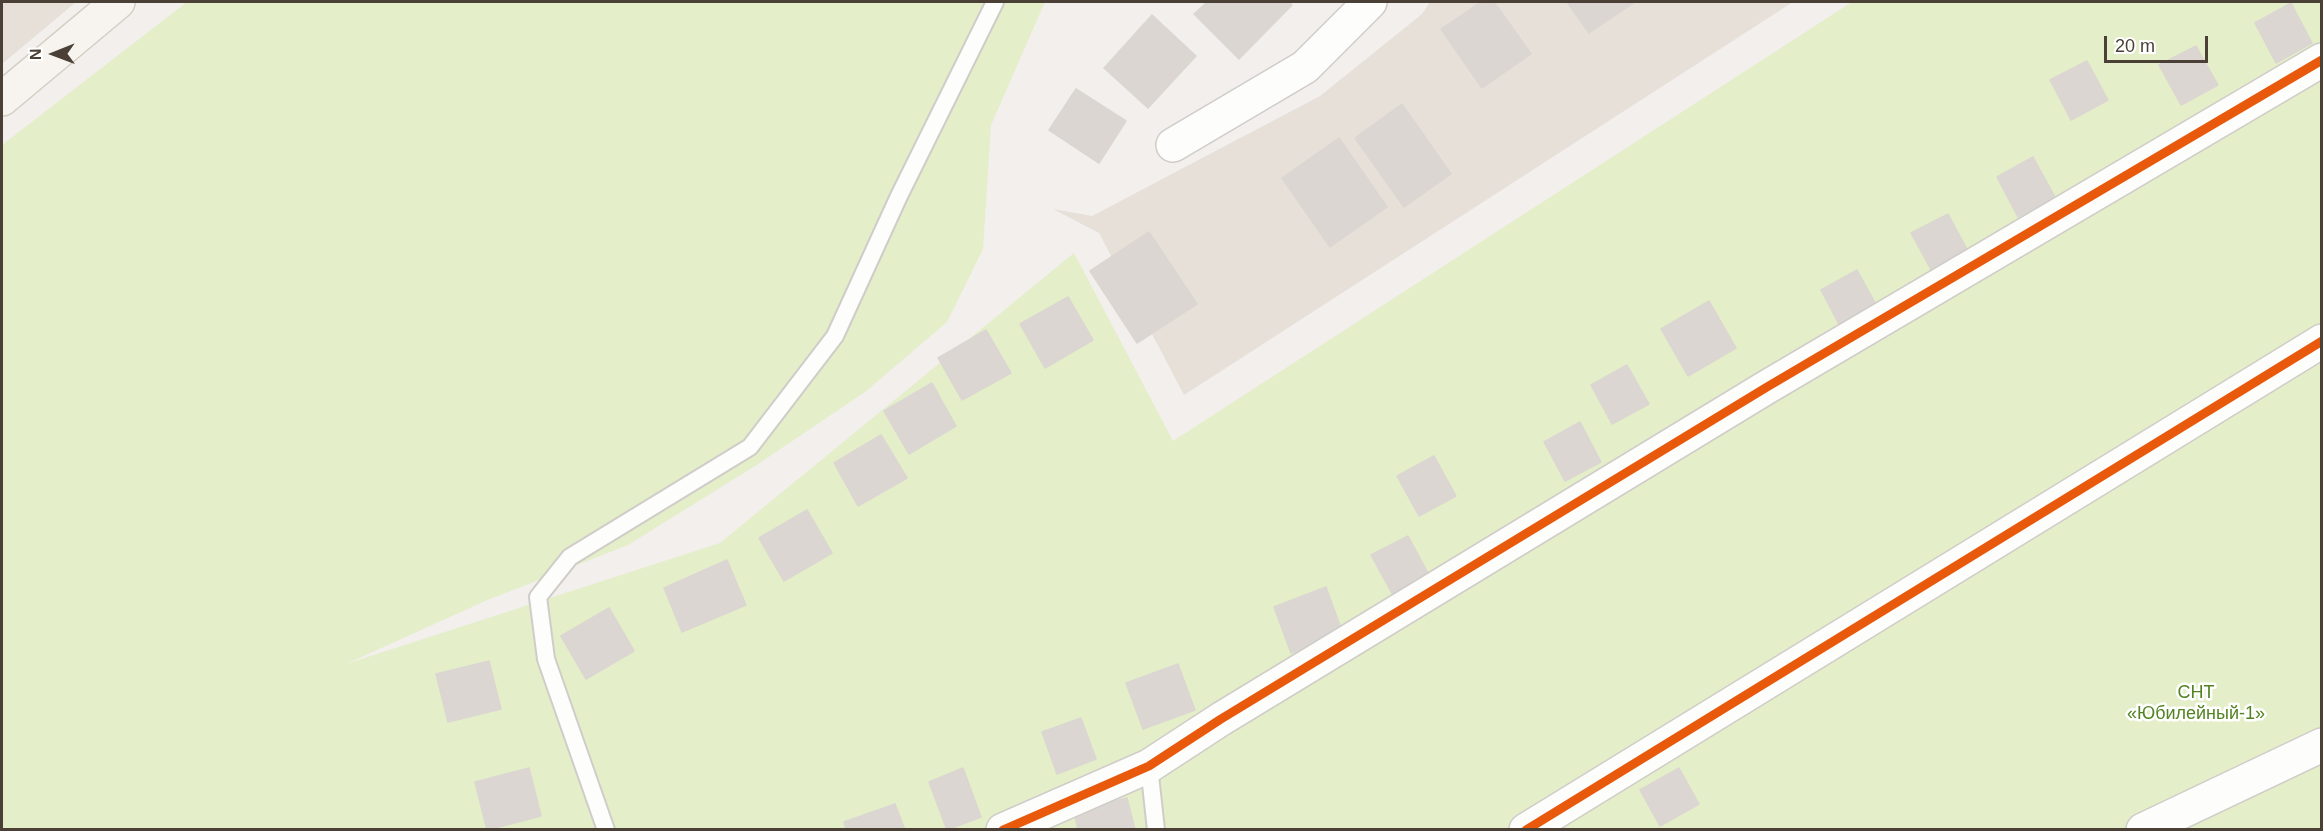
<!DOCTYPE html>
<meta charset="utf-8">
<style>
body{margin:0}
#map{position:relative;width:2323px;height:831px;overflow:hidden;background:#f2efec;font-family:Helvetica,sans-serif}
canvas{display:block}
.frame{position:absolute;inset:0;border:3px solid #4a4036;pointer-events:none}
.north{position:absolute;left:24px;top:24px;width:60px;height:60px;-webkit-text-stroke:4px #fff;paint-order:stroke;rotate:269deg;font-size:16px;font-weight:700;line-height:24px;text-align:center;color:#4a4036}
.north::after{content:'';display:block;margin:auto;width:21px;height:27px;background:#4a4036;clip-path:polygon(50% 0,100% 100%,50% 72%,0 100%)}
.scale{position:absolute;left:2104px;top:36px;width:104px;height:27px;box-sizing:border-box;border:3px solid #4a4036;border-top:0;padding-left:8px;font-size:18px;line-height:21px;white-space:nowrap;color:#4a4036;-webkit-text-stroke:4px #fff;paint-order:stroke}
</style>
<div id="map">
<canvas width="2323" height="831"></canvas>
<div class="frame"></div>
<div class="north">N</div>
<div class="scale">20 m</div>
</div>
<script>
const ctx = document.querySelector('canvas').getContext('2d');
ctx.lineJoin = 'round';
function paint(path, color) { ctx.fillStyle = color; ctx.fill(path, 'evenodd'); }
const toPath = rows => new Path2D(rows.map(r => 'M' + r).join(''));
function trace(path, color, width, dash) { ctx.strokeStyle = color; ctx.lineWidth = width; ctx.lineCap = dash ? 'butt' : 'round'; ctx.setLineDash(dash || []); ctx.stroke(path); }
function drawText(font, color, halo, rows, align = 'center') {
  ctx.font = font + ' Helvetica,sans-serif'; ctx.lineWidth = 5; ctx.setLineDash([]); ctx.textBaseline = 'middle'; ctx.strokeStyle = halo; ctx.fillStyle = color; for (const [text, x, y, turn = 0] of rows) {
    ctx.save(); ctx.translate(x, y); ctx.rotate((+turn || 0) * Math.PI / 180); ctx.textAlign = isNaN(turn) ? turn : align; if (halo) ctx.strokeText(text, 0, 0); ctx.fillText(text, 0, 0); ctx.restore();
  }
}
const residential = toPath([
 [2,2,76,2,2,64],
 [1430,2,1793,2,1184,395,1099,233,1053,209,1092,216,1320,96,1422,14]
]);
const green = toPath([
 [187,2,1045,2,991,125,983,249,947,322,865,392,755,466,628,545,485,601,346,664,720,543,1074,253,1173,441,1852,2,2321,2,2321,829,2,829,2,145]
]);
const building = toPath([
 [1207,2,1289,2,1292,5,1239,59,1194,14,1207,2],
 [1481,2,1494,2,1531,54,1482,88,1441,29,1481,2],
 [1567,2,1635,2,1589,33,1567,2],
 [2291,3,2312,43,2276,63,2255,23,2291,3],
 [1152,15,1196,56,1148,108,1104,68,1152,15],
 [2196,46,2218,85,2181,105,2159,65,2196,46],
 [2087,61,2108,100,2071,120,2050,80,2087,61],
 [1076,89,1126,121,1099,163,1049,130,1076,89],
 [1402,104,1451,174,1404,207,1355,138,1402,104],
 [1339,138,1387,207,1330,247,1282,178,1339,138],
 [2033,157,2055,197,2018,217,1997,177,2033,157],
 [1948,214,1969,253,1933,273,1911,233,1948,214],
 [1149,232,1197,304,1137,343,1090,271,1149,232],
 [1857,270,1879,310,1842,330,1821,290,1857,270],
 [1068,297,1093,340,1045,368,1020,324,1068,297],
 [1709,301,1736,348,1688,376,1661,329,1709,301],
 [986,330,1011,373,962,400,938,358,986,330],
 [1627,365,1649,404,1612,424,1591,385,1627,365],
 [932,383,956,426,909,454,884,411,932,383],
 [1580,422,1601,462,1565,481,1544,442,1580,422],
 [881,435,907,478,858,506,834,463,881,435],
 [1434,456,1456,496,1419,516,1397,476,1434,456],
 [807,510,832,553,784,581,759,538,807,510],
 [1408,536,1429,575,1393,595,1371,555,1408,536],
 [727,560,746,605,682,632,664,588,727,560],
 [1326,587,1343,634,1291,653,1274,607,1326,587],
 [609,608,634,651,586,679,561,636,609,608],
 [489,661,501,709,448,722,436,674,489,661],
 [1178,664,1195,710,1143,729,1126,683,1178,664],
 [1081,718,1096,759,1057,774,1042,732,1081,718],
 [529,768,541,816,487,830,475,782,529,768],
 [963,768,981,817,947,830,929,782,963,768],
 [1679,768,1699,804,1660,826,1640,790,1679,768],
 [1127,798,1135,830,1078,830,1074,811,1127,798],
 [895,804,905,830,846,830,844,822,895,804]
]);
const lane = toPath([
 [1149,766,1156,830],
 [606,830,546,659,538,597,570,557,750,447,835,336,899,196,995,2]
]);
const street = toPath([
 [1173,145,1305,67,1370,2],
 [1003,830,1149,766,1221,719,1767,387,2322,60],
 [1526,830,2322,341],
 [2143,830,2322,745]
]);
const secondary = toPath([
 [2,99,118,2]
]);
const cycleway = toPath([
 [1003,830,1149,766,1221,719,1767,387,2322,60],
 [1526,830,2322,341]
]);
const parkNames = [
 ["СНТ",2196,693],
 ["«Юбилейный-1»",2196,714]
];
paint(residential, '#e7e0d9');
paint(green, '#e4eec9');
paint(building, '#dbd6d2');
trace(building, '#dbd6d1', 1.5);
trace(lane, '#d0cdc9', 20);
trace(street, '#d0cdc9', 36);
trace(secondary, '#d4cec3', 36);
trace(lane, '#fdfdfc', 16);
trace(street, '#fdfdfc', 33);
trace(secondary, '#f7f4ef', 33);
trace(cycleway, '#e8590c', 9);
drawText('18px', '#538322', '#fff', parkNames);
</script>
